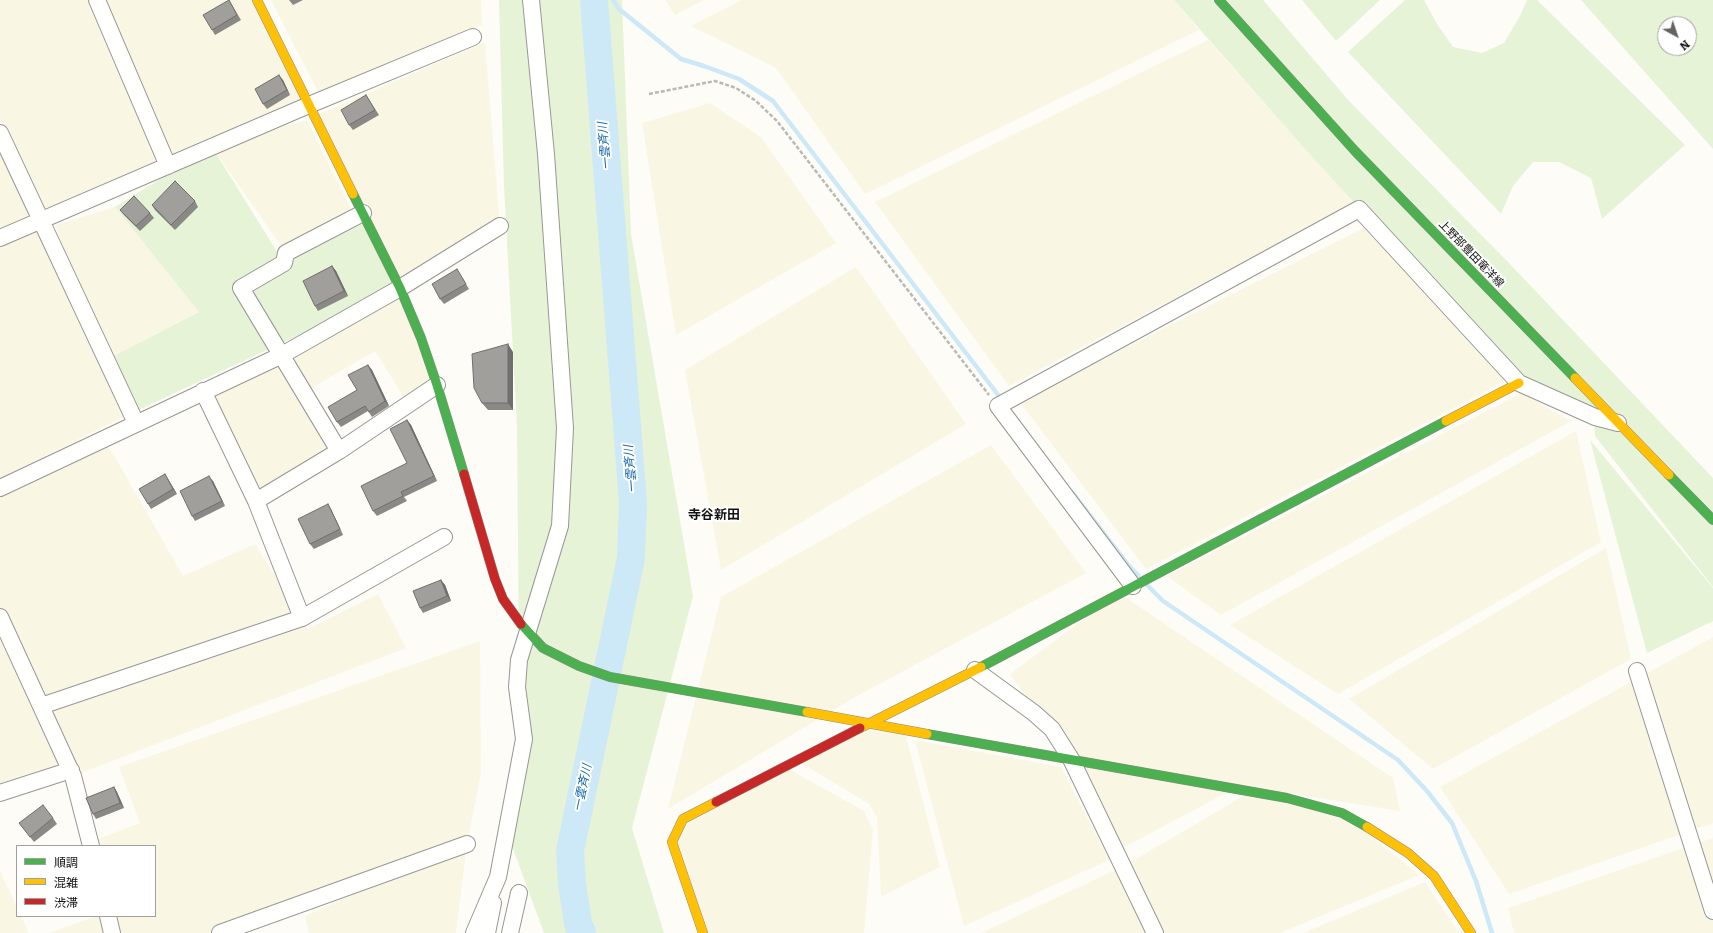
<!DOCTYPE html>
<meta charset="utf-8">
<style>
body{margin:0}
#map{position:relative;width:1713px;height:933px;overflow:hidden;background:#fdfcf7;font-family:Bitter,"Noto Sans JP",serif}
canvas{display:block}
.legend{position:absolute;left:16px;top:845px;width:140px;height:72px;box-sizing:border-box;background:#fff;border:1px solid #a0a0a0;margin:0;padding:5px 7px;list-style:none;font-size:12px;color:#111}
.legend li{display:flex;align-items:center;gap:8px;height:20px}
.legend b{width:20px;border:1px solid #a0a0a0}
.north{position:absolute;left:1657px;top:16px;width:40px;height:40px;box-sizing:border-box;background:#fff;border:1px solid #a0a0a0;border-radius:50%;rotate:140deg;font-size:11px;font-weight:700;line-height:16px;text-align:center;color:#111}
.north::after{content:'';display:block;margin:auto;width:14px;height:18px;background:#646362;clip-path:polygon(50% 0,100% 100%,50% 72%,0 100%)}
</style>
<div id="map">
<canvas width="1713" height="933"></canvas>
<ul class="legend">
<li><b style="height:5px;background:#4caf50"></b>順調</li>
<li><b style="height:5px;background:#ffc107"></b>混雑</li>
<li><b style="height:5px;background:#c62828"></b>渋滞</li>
</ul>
<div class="north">N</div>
</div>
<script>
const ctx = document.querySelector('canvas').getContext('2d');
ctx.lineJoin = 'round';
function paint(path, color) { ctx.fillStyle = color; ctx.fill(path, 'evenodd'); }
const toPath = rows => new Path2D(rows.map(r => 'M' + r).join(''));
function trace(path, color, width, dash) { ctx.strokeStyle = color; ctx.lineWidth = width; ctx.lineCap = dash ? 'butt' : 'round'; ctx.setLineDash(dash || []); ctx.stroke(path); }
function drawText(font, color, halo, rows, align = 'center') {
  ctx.font = font + ' Bitter,"Noto Sans JP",serif'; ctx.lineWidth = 4; ctx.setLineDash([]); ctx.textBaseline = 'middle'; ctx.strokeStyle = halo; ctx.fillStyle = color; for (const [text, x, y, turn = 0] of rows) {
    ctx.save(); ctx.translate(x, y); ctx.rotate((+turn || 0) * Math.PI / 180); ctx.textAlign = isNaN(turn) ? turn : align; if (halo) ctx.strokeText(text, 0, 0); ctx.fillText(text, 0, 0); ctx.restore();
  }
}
const farmland = toPath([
 [0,0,257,0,309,105,38,215,0,118],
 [271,0,481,0,482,25,318,92],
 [665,0,704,0,675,15],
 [742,0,1174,0,1199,30,865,194,776,68,691,26],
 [1208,40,1354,203,1009,386,875,202],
 [485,42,500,226,400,288,437,385,408,404,375,351,305,392,339,451,256,501,203,391,400,288,315,116],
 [710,103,761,137,836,243,676,335,642,123],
 [307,120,355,217,286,253,212,147],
 [0,154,31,217,0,229],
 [115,207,199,312,106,360,132,413,0,478,0,238,40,221,103,353,55,225],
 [1364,228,1509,379,1146,569,1019,401],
 [856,267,966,424,721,570,685,370],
 [1522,393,1571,421,1221,615,1167,576],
 [1576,431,1601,542,1338,694,1230,625],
 [104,438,183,576,255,544,308,629,378,594,406,648,73,776,0,793,0,488],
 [991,445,1086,573,857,696,668,809,721,597],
 [1606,548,1631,659,1433,769,1349,699],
 [1119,593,1393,778,1400,811,1085,761,1226,793,1117,851,1071,759,1010,674],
 [1713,637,1713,823,1509,894,1440,787],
 [480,641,481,773,467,844,456,933,309,933,305,916,459,847,220,933,115,933,112,916,155,916,155,846,100,846,98,839,140,823,119,767],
 [869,723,904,729,940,867,881,897,877,818,869,804,796,760],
 [915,740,1061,767,1109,860,964,926],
 [785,767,864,811,873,830,864,933,703,933,672,842,683,819],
 [1252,791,1342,813,1419,875,1280,933,981,933,1124,866],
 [1713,838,1713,933,1514,933,1508,908],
 [0,871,17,907,17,916,21,916,29,933,0,933],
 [1425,882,1459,933,1303,933],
 [97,916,108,916,112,933,49,933]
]);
const green = toPath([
 [499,0,622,0,631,234,693,596,632,828,664,933,544,933,512,846,519,660,517,427,504,186],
 [1174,0,1263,0,1349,101,1508,262,1713,478,1713,587,1595,436,1594,417,1519,383,1305,149],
 [1302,0,1380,0,1336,41],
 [1405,0,1424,0,1437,24,1453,47,1482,53,1504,43,1520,16,1527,0,1537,0,1685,145,1602,219,1591,178,1559,162,1533,162,1513,186,1501,214,1348,52],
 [1581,0,1713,0,1713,149],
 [1665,24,1689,24,1689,48,1665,48],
 [212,147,284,263,367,222,400,288,132,413,106,360,199,312,115,207],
 [1590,440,1713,588,1713,621,1647,653]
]);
const stream = toPath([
 [613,0,619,9,681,59,704,66,739,79,773,101,1002,400],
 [1072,492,1129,566,1138,575],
 [1147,585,1163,601,1398,760,1427,791,1452,823,1476,881,1492,933]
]);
const river = toPath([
 [582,933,578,923,572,883,570,851,631,558,633,503,594,0]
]);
const path = toPath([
 [649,94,715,81,736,88,756,101,777,121,989,395]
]);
const street = toPath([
 [97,0,168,166],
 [0,133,136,423],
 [0,238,309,105,473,37],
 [203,391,256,501,302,618],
 [339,451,241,288,284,263,286,253,363,213],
 [0,488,282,355,400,288,500,226],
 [256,501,339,451,437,385],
 [1133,586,998,406,1359,209,1519,383,1595,417,1618,423],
 [0,617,73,776,91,846],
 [975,670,1034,713,1052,729,1071,759,1155,933],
 [1637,671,1713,911],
 [41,706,302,618,444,537],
 [0,793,71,770],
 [108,916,112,933],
 [220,933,467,844],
 [474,933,498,877,524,739,517,687,519,660,560,526,565,428,546,154,531,0],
 [487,933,493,903],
 [510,933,519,893]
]);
const fast = toPath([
 [1219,0,1355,151,1575,378],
 [353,194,400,288,421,338,437,385,464,474],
 [1669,475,1713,520],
 [521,624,543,648,579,666,610,677,807,712],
 [981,667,1446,421],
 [927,734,1287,798,1342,813,1367,827]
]);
const slow = toPath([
 [257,0,353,194],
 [1575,378,1669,475],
 [1446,421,1519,383],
 [807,712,927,734],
 [860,728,981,667],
 [1367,827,1408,853,1434,876,1471,933],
 [703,933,672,842,683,819,716,802]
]);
const jam = toPath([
 [464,474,495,579,503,599,521,624],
 [716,802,860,728]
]);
const wall = toPath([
 [229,0,241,20,215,35,212,30],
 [289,0,303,0,293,5],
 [283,80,290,95,267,109,263,104],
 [366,95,379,115,353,130,349,125],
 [195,201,198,207,175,230,155,210,152,205],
 [120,210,150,213,154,218,140,231,124,215],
 [332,266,336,271,348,296,318,311,315,306],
 [457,269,469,289,444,304,440,299],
 [513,352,513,410,488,410,482,403],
 [368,365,372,370,389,406,372,417,368,411,341,427,337,422,357,390],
 [407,420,411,425,437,481,404,497,407,501,377,516,373,511,407,463],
 [165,474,177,494,151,509,148,504],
 [213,481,225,506,195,521,192,516],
 [328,504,331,509,343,535,314,549,310,544],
 [441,580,445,585,451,601,423,613,420,608],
 [114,787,117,792,124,808,96,819,93,814],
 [53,818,57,824,34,842,19,823]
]);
const shadedWall = toPath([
 [279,75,283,80,290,95,287,90],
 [332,266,336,271,348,296,344,291],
 [508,344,513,352,513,410,508,403],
 [368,365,372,370,389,406,385,401],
 [407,420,411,425,437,481,434,476],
 [165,474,177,494,173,489],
 [209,476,213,481,225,506,222,501],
 [328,504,331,509,343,535,340,529],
 [441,580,445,585,451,601,447,596],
 [114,787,117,792,124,808,120,803]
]);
const building = toPath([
 [229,0,237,15,212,30,203,15,229,0],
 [279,75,287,90,263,104,255,89,279,75],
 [366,95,375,110,349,125,341,110,366,95],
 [175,181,195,201,171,225,152,205,175,181],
 [134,196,150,213,136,226,120,210,134,196],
 [332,266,344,291,315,306,303,281,332,266],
 [457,269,466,284,440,299,432,284,457,269],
 [508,344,508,403,482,403,474,388,472,354,508,344],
 [368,365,385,401,369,412,365,406,337,422,328,407,357,390,348,375,368,365],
 [407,420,434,476,401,492,403,496,373,511,361,486,407,463,390,429,407,420],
 [165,474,173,489,148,504,139,489,165,474],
 [209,476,222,501,192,516,180,491,209,476],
 [328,504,340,529,310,544,298,519,328,504],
 [441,580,447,596,420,608,413,591,441,580],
 [114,787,120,803,93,814,86,798,114,787],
 [43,805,53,818,30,837,19,823,43,805]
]);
const streetNames = [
 ["上野部豊田竜洋線",1471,254,46]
];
const waterNames = [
 ["一雲斉川",605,146,-95],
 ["一雲斉川",631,469,-95],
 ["一雲斉川",583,788,-78]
];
const quarterNames = [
 ["寺谷新田",714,515]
];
paint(farmland, '#f9f7e4');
paint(green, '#e7f3d7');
trace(stream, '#cde8f7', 4.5);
trace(river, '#cde8f7', 28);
trace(street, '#979795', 18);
trace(fast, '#8e8d8b', 10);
trace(slow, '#8e8d8b', 10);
trace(jam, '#8e8d8b', 10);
trace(path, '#b9b9b8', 2.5, [4, 2]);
trace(street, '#fffffe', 16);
trace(fast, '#4caf50', 9);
trace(slow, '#ffc107', 9);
trace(jam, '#c62828', 9);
paint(wall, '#8a8986');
paint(shadedWall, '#716f6d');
paint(building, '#a19f9c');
trace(building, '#716f6d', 1);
drawText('11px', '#111', '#fff', streetNames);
drawText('italic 12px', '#1768a6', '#fff', waterNames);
drawText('bold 13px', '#111', '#fff', quarterNames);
</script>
